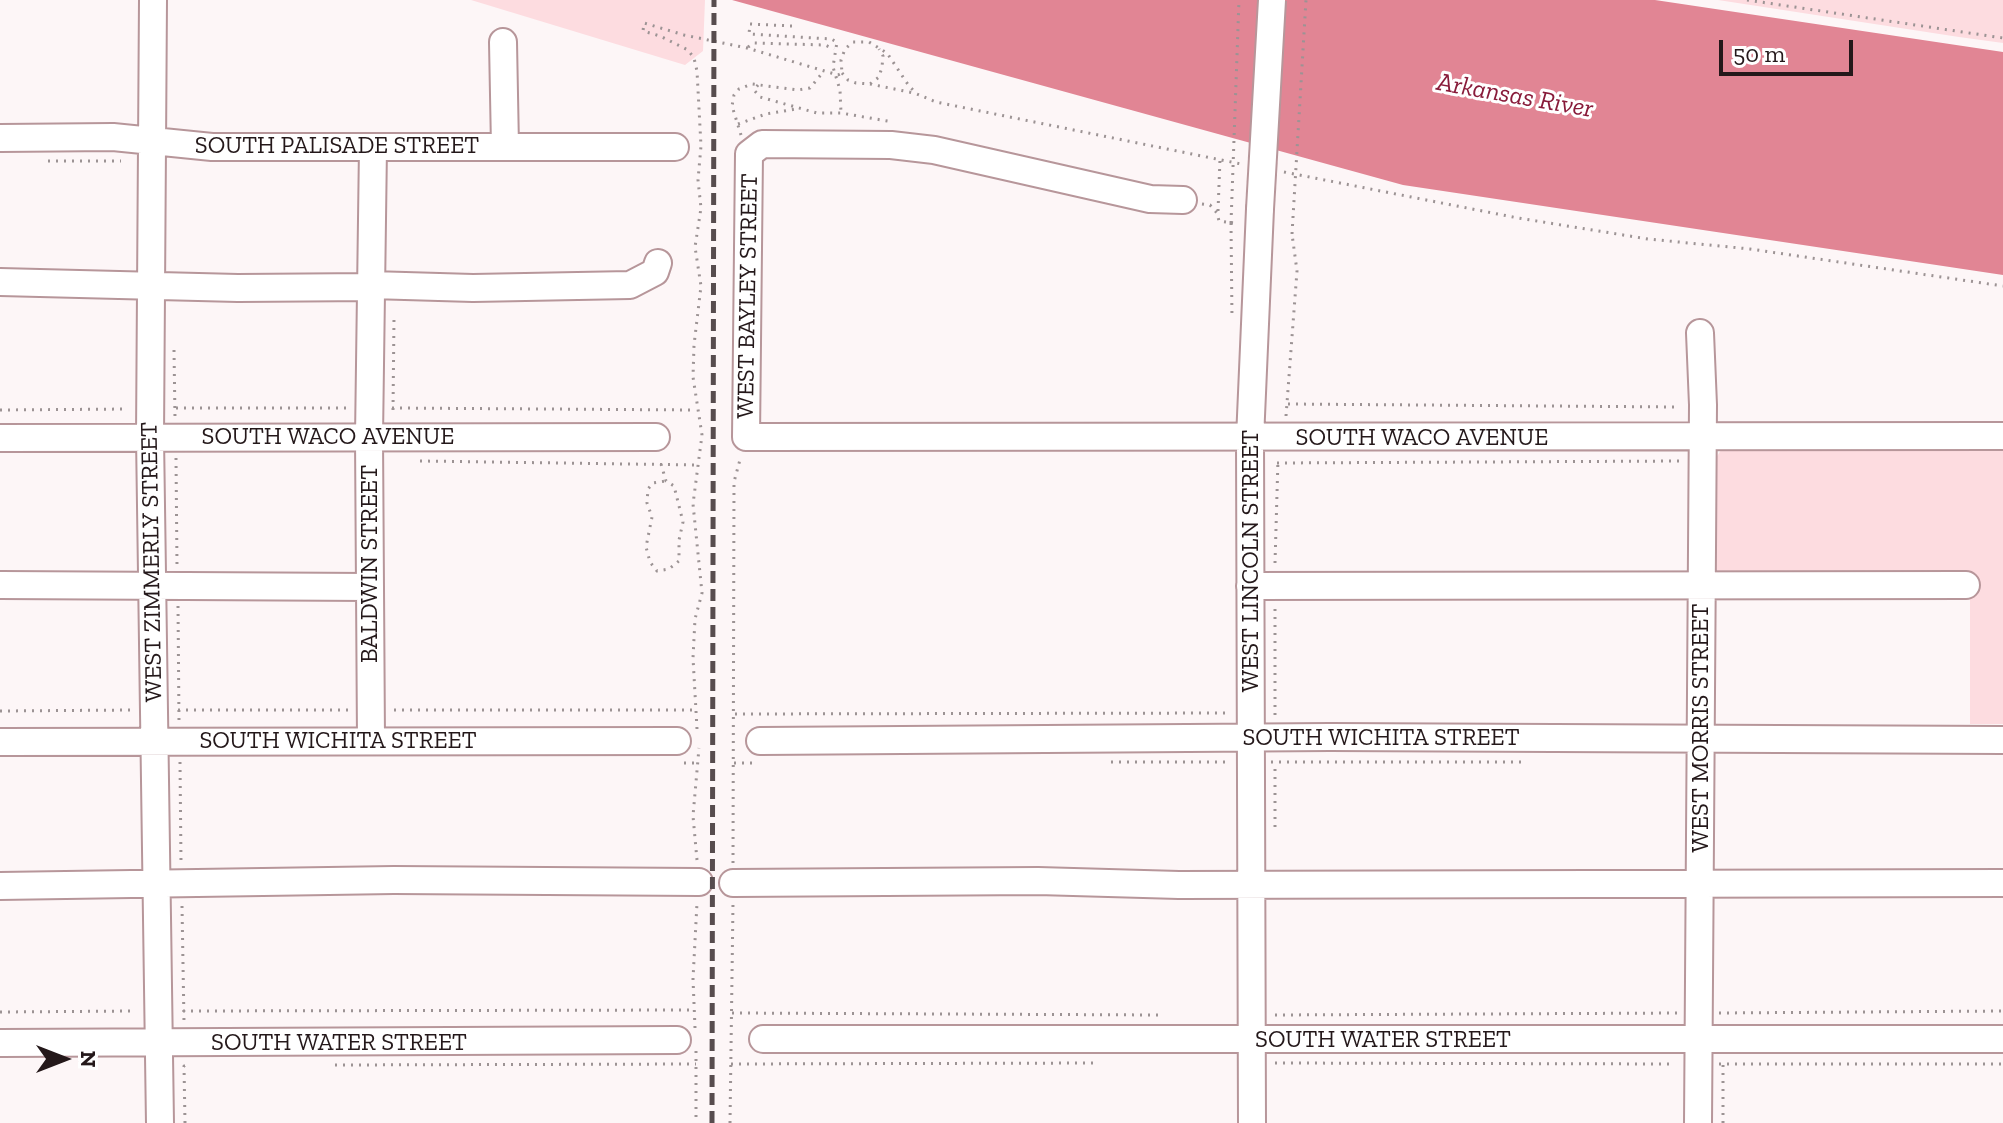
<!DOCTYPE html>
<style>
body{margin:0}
#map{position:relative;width:2003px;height:1123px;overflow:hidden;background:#fdf6f7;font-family:"Zilla Slab",serif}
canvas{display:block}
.north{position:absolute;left:24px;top:1019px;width:80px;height:80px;-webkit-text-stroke:6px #fff;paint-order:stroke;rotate:90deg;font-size:22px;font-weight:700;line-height:32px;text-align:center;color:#24181a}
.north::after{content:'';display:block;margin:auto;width:28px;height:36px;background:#24181a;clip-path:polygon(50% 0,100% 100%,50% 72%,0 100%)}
.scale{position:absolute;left:1719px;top:40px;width:134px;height:36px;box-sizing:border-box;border:4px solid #24181a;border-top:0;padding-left:10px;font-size:24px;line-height:28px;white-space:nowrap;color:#24181a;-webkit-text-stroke:6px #fff;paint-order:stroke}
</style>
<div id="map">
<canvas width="2003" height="1123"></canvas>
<div class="north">N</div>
<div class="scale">50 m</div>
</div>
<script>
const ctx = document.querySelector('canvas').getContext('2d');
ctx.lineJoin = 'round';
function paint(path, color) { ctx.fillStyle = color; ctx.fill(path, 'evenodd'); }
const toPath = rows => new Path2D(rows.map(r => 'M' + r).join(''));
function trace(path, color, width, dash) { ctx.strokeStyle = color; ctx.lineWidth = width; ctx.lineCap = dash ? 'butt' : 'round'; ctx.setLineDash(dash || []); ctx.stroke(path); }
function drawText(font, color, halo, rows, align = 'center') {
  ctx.font = font + ' "Zilla Slab",serif'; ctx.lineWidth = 6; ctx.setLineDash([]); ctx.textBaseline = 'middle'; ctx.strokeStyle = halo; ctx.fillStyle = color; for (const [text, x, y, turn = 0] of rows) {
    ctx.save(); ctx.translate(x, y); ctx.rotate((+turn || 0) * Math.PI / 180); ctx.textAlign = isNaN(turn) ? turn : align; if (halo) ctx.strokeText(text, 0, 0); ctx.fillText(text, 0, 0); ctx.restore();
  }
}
const green = toPath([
 [471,0,705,0,703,51,685,65],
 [1718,0,2003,0,2003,43,1959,37],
 [1729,448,2003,449,2003,724,1970,724,1970,589,1716,578,1716,458,1721,450]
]);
const water = toPath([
 [732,0,1655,0,2003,52,2003,275,1403,185]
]);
const path = toPath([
 [1747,0,2003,38],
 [792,26,750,24,749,34,831,39,837,42,833,67,840,90,841,113],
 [748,47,754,43,825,45,834,49],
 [842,73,848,80,856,83,870,84,879,77,882,67,883,56,879,49],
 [870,84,914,93],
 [758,85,754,90,760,97,817,113,841,113,893,122],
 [738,124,766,114,796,109],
 [741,135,732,106,734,95,739,89,752,84,798,90,810,88,824,71],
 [48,161,121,161],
 [1284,172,1518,218,1648,239,1750,249,2003,286],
 [1202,204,1210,205,1217,213,1219,221,1233,223],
 [1218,211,1220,159],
 [1231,223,1232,319],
 [174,350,175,418],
 [1288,404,1680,407],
 [176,408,348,408],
 [392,408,696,410],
 [0,410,128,409],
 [393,410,394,318],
 [1286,416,1297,271,1292,234],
 [176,458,177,566],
 [420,461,698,465],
 [1277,463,1682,461],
 [661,464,666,481,674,486,683,522,679,540,679,561,669,569,657,571,650,562,646,547,652,517,647,503,648,489,653,483,666,481],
 [1275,563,1278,459],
 [178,606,179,722],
 [178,710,351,710],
 [394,710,694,710],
 [0,711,131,710],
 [735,714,1231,713],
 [1275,715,1275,607],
 [697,729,693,658,695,619,702,593,693,504,702,435,693,377,694,345,701,286,695,247,701,208,698,180,701,146,697,71,694,58,688,50,660,36,643,31,644,23,684,35,747,48,838,75,842,73,841,60,845,49,853,42,869,42,887,53,909,86,917,94,936,102,1241,164],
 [180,762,181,862],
 [1111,762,1231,762],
 [1271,762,1523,762],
 [684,763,699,763],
 [734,763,755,763],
 [1275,827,1275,763],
 [697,860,693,816,699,748],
 [733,863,734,482,741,456],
 [182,906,184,1022],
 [183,1011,695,1010],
 [0,1012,135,1011],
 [732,1013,1159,1015],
 [1719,1013,2003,1011],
 [1275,1015,1679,1013],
 [695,1028,693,979,697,903],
 [696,1051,696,1123],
 [1275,1063,1675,1064],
 [731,1064,1099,1063],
 [1719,1064,2003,1064],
 [335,1065,696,1064],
 [1723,1065,1723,1123],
 [185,1123,184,1066,188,1066],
 [730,1123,733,903]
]);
const minor = toPath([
 [153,0,150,437,160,1123],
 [503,42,505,147],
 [0,138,113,137,212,147,675,147],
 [1183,200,1150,199,934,150,891,145,762,144,749,154,746,437,2003,436],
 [0,282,238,288,371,287],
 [371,285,473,288,630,285,655,272,658,263],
 [0,438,656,437],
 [0,585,370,587],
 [1250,586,1966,585],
 [371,740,369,437,373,147],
 [760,741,1330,737,2003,740],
 [0,742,677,741],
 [733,883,1038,881,1179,885,2003,883],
 [0,886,394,880,699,882],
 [763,1039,2003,1039],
 [0,1043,677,1040],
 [1252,1123,1250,439,1260,209],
 [1698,1123,1703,405,1700,333]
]);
const rail = toPath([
 [712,1123,714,0]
]);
const pathBridge = toPath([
 [1231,223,1239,0],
 [1292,234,1306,0]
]);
const minorBridge = toPath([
 [1260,209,1272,0]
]);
const streetNames = [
 ["SOUTH PALISADE STREET",337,146],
 ["WEST BAYLEY STREET",748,296,-89],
 ["SOUTH WACO AVENUE",328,437],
 ["SOUTH WACO AVENUE",1422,438],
 ["WEST LINCOLN STREET",1251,561,-90],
 ["WEST ZIMMERLY STREET",152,562,-91],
 ["BALDWIN STREET",370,564,-90],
 ["WEST MORRIS STREET",1701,728,-90],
 ["SOUTH WICHITA STREET",1381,738],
 ["SOUTH WICHITA STREET",338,741],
 ["SOUTH WATER STREET",1383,1040],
 ["SOUTH WATER STREET",339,1043]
];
const waterNames = [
 ["Arkansas River",1515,96,10]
];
paint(green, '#fddce0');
paint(water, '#e18594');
trace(minor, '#b7969a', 30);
trace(path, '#9c9394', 3, [2, 6]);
trace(minor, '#fff', 26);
trace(rail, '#574c4e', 5, [12, 6]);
trace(minorBridge, '#b7969a', 30, []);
trace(pathBridge, '#9c9394', 3, [2, 6]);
trace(minorBridge, '#fff', 26);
drawText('24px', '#24181a', '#fff', streetNames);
drawText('italic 26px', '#881b3a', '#fff', waterNames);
</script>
